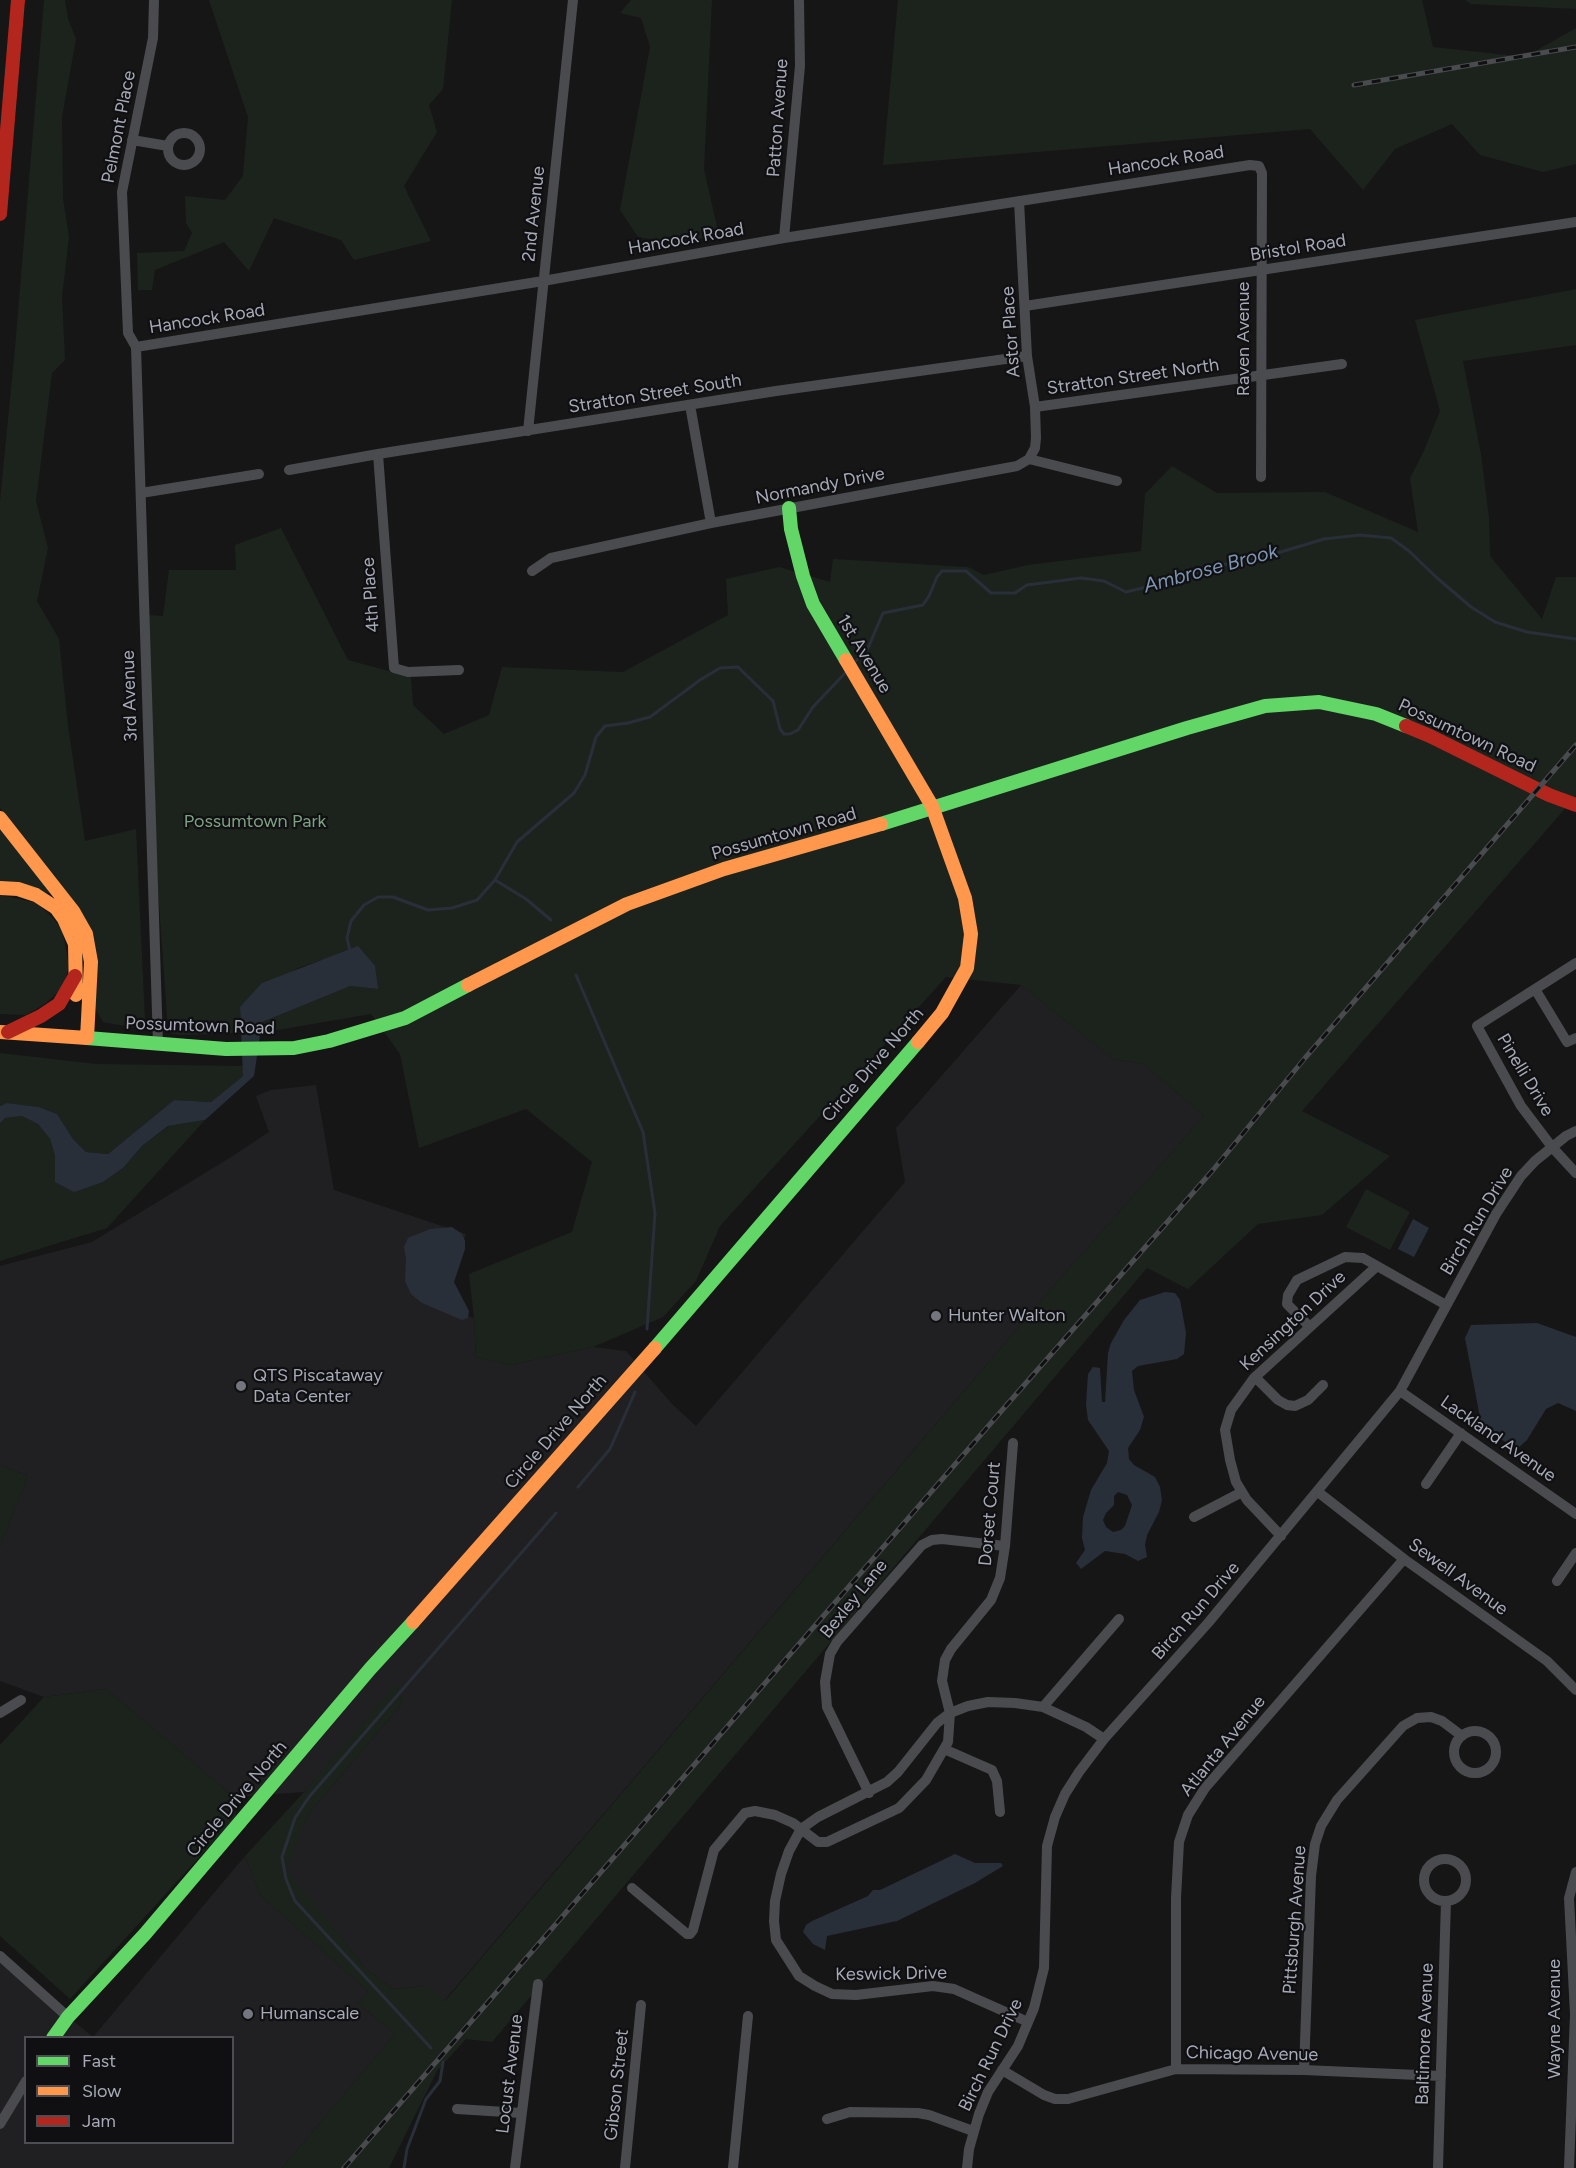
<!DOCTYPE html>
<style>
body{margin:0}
#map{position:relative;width:1576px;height:2168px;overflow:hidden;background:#161616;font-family:Figtree,sans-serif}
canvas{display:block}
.legend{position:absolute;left:24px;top:2036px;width:210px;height:108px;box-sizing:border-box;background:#101012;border:2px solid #4c4e54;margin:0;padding:8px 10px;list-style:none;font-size:18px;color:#a6aab7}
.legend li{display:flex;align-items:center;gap:12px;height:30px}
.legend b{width:30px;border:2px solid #4c4e54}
</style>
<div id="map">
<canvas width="1576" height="2168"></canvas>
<ul class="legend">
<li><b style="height:8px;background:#63d668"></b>Fast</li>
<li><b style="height:8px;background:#ff974d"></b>Slow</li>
<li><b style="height:8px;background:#b3261e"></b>Jam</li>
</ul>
</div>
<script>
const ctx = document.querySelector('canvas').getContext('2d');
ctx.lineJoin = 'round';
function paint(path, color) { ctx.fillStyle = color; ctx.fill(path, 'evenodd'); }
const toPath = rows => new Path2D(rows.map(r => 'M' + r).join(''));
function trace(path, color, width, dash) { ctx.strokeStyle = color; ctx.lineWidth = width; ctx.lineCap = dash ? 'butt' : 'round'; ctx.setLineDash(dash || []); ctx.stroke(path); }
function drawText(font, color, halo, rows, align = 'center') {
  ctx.font = font + ' Figtree,sans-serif'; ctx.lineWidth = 4.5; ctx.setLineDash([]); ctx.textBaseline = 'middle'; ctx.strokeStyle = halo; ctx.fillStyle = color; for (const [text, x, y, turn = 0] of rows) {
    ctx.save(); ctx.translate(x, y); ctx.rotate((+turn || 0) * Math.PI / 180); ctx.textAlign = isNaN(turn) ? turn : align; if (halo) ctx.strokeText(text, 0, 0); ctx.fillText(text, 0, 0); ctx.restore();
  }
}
const built = toPath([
 [1021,985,1113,1059,1144,1064,1204,1116,1051,1289,444,2001,427,1986,393,1989,367,1970,285,1869,309,1813,402,1704,397,1683,304,1792,234,1797,106,1689,44,1697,0,1681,0,1546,28,1476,0,1465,0,1266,92,1242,231,1157,269,1132,256,1096,271,1090,316,1085,334,1190,466,1234,443,1308,474,1318,476,1357,510,1365,593,1347,626,1351,673,1405,696,1426,905,1182,896,1128],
 [245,1856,260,1895,368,1991,358,2003,395,2034,282,2168,0,2168,0,1961,93,2037],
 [26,2038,232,2038,232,2142,26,2142]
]);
const green = toPath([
 [44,0,65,0,68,19,76,39,62,117,63,198,69,237,62,297,65,360,52,373,36,501,48,548,37,601,59,639,68,726,85,841,136,829,145,1020,141,1026,136,1028,103,1022,95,1008,83,916,0,808,0,501,15,348],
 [209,0,452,0,443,89,429,105,437,132,404,186,431,241,354,260,341,240,274,218,249,271,224,242,155,270,152,290,138,290,137,253,184,251,192,233,186,223,185,196,225,200,243,176,248,117],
 [631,0,712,0,704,169,718,231,687,245,638,237,620,210,650,47,641,18,620,13],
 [898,0,1422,0,1433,47,1525,57,1576,28,1576,164,1543,172,1480,155,1452,124,1395,149,1363,190,1310,129,883,165],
 [1465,0,1576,0,1576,9,1471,4],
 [1576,289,1576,345,1463,361,1481,454,1489,518,1490,556,1542,619,1556,577,1576,577,1576,796,1302,1111,1390,1156,1322,1215,1258,1224,1188,1289,1147,1268,492,2042,466,2039,437,2071,389,2168,282,2168,395,2034,358,2003,368,1991,260,1895,245,1856,304,1792,397,1682,402,1704,309,1813,286,1869,367,1970,393,1989,427,1986,445,2001,1051,1289,1204,1116,1144,1064,1113,1059,1021,985,946,977,720,1226,696,1281,663,1317,593,1347,510,1365,476,1357,474,1318,469,1274,572,1232,592,1162,526,1109,419,1148,400,1054,371,1014,260,1033,261,1022,331,993,350,986,378,989,322,960,298,968,240,1007,240,1033,182,1035,172,1034,168,1030,158,890,148,615,163,616,169,570,236,570,235,545,281,528,348,660,411,677,413,705,444,734,489,715,502,667,623,672,728,615,726,579,779,567,830,582,833,559,968,567,984,575,1028,565,1141,551,1145,494,1172,466,1217,493,1325,492,1418,532,1410,478,1423,453,1440,411,1415,320],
 [0,825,53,894,0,883],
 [0,895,38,903,62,928,69,966,63,987,46,1003,26,1015,0,1014],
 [0,1053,96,1064,243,1066,243,1076,211,1102,174,1100,108,1154,86,1152,73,1139,57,1114,39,1107,7,1103,0,1106],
 [22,1116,38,1124,50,1139,55,1156,55,1182,103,1182,123,1168,142,1146,169,1126,205,1120,107,1228,0,1261,0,1123,5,1118],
 [1366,1189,1410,1212,1390,1250,1346,1227],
 [0,1465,28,1476,0,1546],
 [106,1689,234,1797,236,1817,70,1999,0,1936,0,1745,44,1697]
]);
const water = toPath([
 [358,946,375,966,378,989,350,986,262,1022,254,1076,205,1120,168,1126,142,1146,123,1168,103,1182,74,1192,55,1182,55,1156,50,1139,38,1124,22,1116,5,1118,0,1123,0,1106,7,1103,39,1107,57,1114,73,1139,86,1152,108,1154,174,1100,211,1102,243,1076,240,1007,262,983],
 [1413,1219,1429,1228,1414,1257,1398,1249],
 [452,1227,462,1234,465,1241,465,1249,454,1282,469,1311,468,1318,462,1320,422,1303,411,1294,405,1281,406,1259,404,1247,408,1238,430,1229],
 [1165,1292,1175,1293,1180,1300,1186,1333,1184,1354,1177,1359,1138,1366,1132,1371,1134,1390,1144,1417,1140,1430,1128,1448,1129,1459,1134,1465,1155,1477,1160,1487,1162,1500,1159,1512,1147,1535,1145,1545,1147,1557,1138,1561,1125,1554,1105,1551,1081,1569,1076,1563,1085,1550,1082,1538,1083,1517,1091,1490,1107,1463,1109,1451,1088,1420,1086,1405,1088,1374,1093,1367,1100,1368,1102,1402,1105,1402,1108,1353,1111,1343,1124,1320,1140,1300],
 [1118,1492,1127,1495,1132,1505,1125,1526,1121,1530,1113,1532,1106,1527,1103,1520,1106,1513,1114,1505,1114,1496],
 [1537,1323,1576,1337,1576,1411,1558,1403,1546,1409,1527,1440,1517,1449,1482,1428,1465,1338,1471,1325],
 [955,1854,975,1863,1001,1863,1003,1866,975,1883,897,1921,827,1936,825,1950,813,1944,803,1932,806,1925,812,1921,868,1896,873,1890,880,1890]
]);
const stream = toPath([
 [853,664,868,648,883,613,923,605,929,596,937,577,942,571,966,571,991,593,1015,593,1027,585,1081,578,1104,581,1126,592,1175,580,1214,566,1254,560,1324,539,1360,535,1391,538,1409,551,1436,577,1471,607,1495,622,1527,632,1576,639],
 [495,880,526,899,551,920],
 [350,951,347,938,351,921,364,905,378,897,393,897,428,910,452,908,477,900,495,880,517,842,574,793,585,775,596,737,605,726,628,723,650,717,700,680,720,668,738,667,773,701,780,729,784,734,790,734,798,730,813,707,847,671],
 [576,975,643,1132,655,1213,647,1329],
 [578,1487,610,1449,635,1392],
 [431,2048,295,1901,286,1879,282,1857,295,1818,309,1797,556,1513],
 [404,2168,407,2149,426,2099,440,2081,443,2062]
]);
const street = toPath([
 [154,0,153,38,122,192,128,333,136,347,158,1044],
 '168 149a16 16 0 1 1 32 0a16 16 0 1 1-32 0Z',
 [132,140,168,146],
 [1019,201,1027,356,1035,407,1036,438,1035,448,1029,459],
 [784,238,800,66,799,0],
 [1025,306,1576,222],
 [136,347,543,281,784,238,1250,165,1259,166,1262,173,1261,477],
 [690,405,711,523],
 [1035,407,1342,364],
 [528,431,573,0],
 [378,454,394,668,408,672,459,670],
 [289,470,378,454,776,391,1027,356],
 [141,493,259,474],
 [532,571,551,558,711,523,1017,466,1029,459,1117,481],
 [1576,963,1477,1026,1521,1106,1552,1147,1576,1173],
 [1535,989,1567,1042,1576,1038],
 [1309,1326,1287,1304,1288,1295,1297,1280,1345,1257,1363,1258,1446,1305],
 [1255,1377,1278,1400,1287,1405,1295,1406,1308,1400,1323,1385],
 [1400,1391,1576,1514],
 [1426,1484,1461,1433],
 [1318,1492,1404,1559,1547,1661,1576,1690],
 [1194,1517,1242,1492],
 [1281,1536,1247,1500,1236,1482,1230,1460,1225,1430,1231,1410,1254,1378,1377,1266],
 [1557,1581,1576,1553],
 [1043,1707,1119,1619],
 [0,1713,21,1700],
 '1454 1752a21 21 0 1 1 42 0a21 21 0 1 1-42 0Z',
 [944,1749,992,1770,997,1781,1000,1812],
 [869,1793,827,1707,825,1682,830,1654,837,1642,922,1545,932,1540,942,1539,1005,1546],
 '1424 1880a21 21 0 1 1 42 0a21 21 0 1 1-42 0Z',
 [632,1888,687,1934,690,1934,693,1930,714,1850,745,1813,755,1811,775,1815,793,1823,818,1842,827,1842,899,1808,926,1780,948,1742,950,1713,942,1681,945,1660,951,1649,991,1600,1000,1578,1005,1546,1013,1443],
 [0,1956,68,2017],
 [1028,2022,954,1989,933,1986,856,1995,832,1994,815,1986,799,1976,776,1940,774,1921,775,1901,781,1874,789,1851,801,1829,818,1817,887,1782,898,1772,937,1723,950,1713,968,1706,988,1702,1015,1703,1043,1707,1086,1727,1104,1739],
 [1176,2069,1176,1898,1179,1842,1188,1815,1205,1788,1404,1559],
 [1002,2070,1044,2095,1055,2099,1068,2099,1176,2069,1304,2070,1441,2076],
 [1304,2070,1311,1876,1315,1844,1321,1826,1337,1800,1403,1726,1417,1718,1431,1717,1442,1721,1462,1736],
 [457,2109,521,2113],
 [827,2119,850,2112,918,2113,929,2115,973,2131],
 [0,2124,26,2081],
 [515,2168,538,1984],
 [625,2168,641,2005],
 [733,2168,748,2016],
 [967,2168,969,2149,979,2114,988,2092,1018,2046,1034,2008,1044,1968,1047,1846,1055,1817,1065,1794,1079,1772,1104,1739,1208,1623,1400,1391,1496,1214,1521,1176,1535,1161,1566,1136,1576,1131],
 [1438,2168,1446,1901],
 [1569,2168,1575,2014,1569,1898,1576,1872]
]);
const fast = toPath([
 [789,508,791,529,803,576,813,604,846,660],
 [881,824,1187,728,1265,706,1319,702,1376,714,1406,726],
 [87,1038,226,1049,294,1048,329,1041,405,1018,468,985],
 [655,1348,918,1042],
 [53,2038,68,2017,145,1934,370,1669,413,1622]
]);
const slow = toPath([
 [846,660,932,806,965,898,971,934,967,968,942,1013,918,1042],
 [0,818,73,911,86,934,91,962,87,1038,0,1032],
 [0,888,18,889,36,895,56,908,64,919,75,944,76,995],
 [468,985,627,904,724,869,881,824],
 [413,1622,655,1348]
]);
const jam = toPath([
 [0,214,18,0],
 [1406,726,1430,736,1549,795,1576,805],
 [8,1032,41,1016,59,1004,75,976]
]);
const rail = toPath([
 [1354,85,1576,47],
 [344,2168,1004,1408,1213,1170,1305,1058,1576,745]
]);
const markers = [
 [936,1316,6,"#74767f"],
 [241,1386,6,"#74767f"],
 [248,2014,6,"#74767f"]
];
const streetNames = [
 ["Patton Avenue",778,118,-86],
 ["Pelmont Place",119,127,-79],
 ["Hancock Road",1166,161,-9],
 ["2nd Avenue",534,214,-84],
 ["Hancock Road",686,239,-10],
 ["Bristol Road",1298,248,-9],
 ["Hancock Road",207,319,-9],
 ["Astor Place",1011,332,-94],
 ["Raven Avenue",1244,339,-90],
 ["Stratton Street North",1133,377,-8],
 ["Stratton Street South",655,394,-9],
 ["Normandy Drive",820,486,-11],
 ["4th Place",371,595,-94],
 ["1st Avenue",864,654,59],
 ["3rd Avenue",130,696,-92],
 ["Possumtown Road",1467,736,25],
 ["Possumtown Road",784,834,-16],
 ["Possumtown Road",200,1026,2],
 ["Circle Drive North",873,1065,-49],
 ["Pinelli Drive",1525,1075,59],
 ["Birch Run Drive",1477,1221,-59],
 ["Kensington Drive",1293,1321,-43],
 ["Circle Drive North",556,1432,-49],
 ["Lackland Avenue",1498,1439,35],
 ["Dorset Court",990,1514,-85],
 ["Sewell Avenue",1458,1577,36],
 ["Bexley Lane",854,1599,-51],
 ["Birch Run Drive",1196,1611,-49],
 ["Atlanta Avenue",1223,1746,-51],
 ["Circle Drive North",237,1799,-50],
 ["Pittsburgh Avenue",1295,1920,-86],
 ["Keswick Drive",891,1974,-1],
 ["Wayne Avenue",1555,2019,-90],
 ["Baltimore Avenue",1425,2034,-88],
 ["Chicago Avenue",1252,2054,1],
 ["Birch Run Drive",991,2055,-64],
 ["Locust Avenue",510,2074,-83],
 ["Gibson Street",617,2085,-84]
];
const parkNames = [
 ["Possumtown Park",255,822]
];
const poiNames = [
 ["Hunter Walton",948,1316],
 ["QTS Piscataway",253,1376],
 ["Data Center",253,1397],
 ["Humanscale",260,2014]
];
const waterNames = [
 ["Ambrose Brook",1211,569,-15]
];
paint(built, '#202022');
paint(green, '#1c231d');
paint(water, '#292f38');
trace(stream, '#292f38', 3);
trace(street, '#4a4b4f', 10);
trace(fast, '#63d668', 14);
trace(slow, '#ff974d', 14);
trace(jam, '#b3261e', 14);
trace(rail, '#4a4b4e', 5);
trace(rail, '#101012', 3, [9]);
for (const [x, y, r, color] of markers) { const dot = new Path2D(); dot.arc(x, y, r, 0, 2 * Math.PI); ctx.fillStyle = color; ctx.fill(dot); trace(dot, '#101012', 2); }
drawText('18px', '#a6aab7', '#101012', streetNames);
drawText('18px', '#7da282', '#101012', parkNames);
drawText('18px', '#a6aab7', '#101012', poiNames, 'left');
drawText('italic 20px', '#7d95b2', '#101012', waterNames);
</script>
